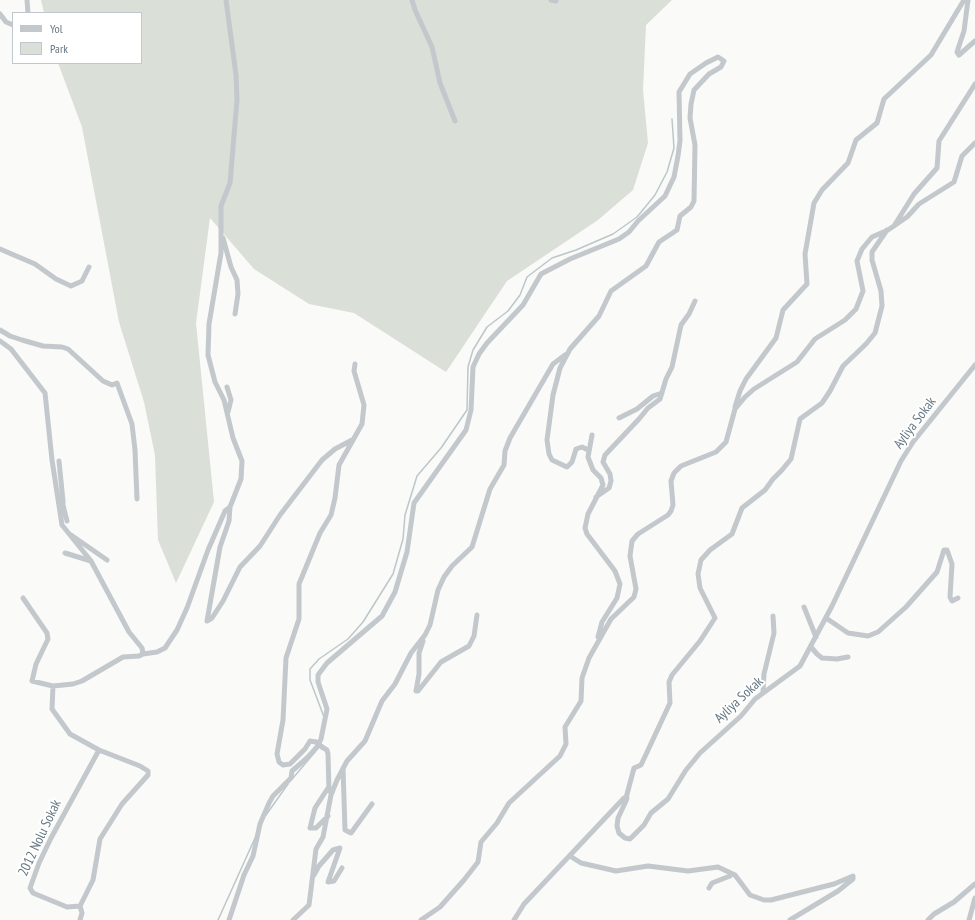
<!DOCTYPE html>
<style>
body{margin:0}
#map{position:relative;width:975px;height:920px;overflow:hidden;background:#fafaf8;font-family:"PT Sans Narrow",sans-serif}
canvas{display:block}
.legend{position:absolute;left:12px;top:12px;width:130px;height:52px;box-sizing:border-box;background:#fff;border:1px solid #c1c8cd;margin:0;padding:5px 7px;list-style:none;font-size:12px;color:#657683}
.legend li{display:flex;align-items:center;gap:8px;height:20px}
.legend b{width:20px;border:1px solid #c1c8cd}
</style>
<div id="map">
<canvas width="975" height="920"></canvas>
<ul class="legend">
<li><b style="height:5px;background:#c3c8cc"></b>Yol</li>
<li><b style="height:11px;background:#dadfd7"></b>Park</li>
</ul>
</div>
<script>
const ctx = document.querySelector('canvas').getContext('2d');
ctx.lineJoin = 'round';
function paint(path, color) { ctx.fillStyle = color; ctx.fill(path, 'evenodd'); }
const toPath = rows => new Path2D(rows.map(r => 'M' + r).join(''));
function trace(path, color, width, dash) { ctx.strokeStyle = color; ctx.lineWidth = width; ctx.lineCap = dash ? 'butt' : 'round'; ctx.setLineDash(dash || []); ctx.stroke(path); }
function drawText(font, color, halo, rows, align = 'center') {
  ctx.font = font + ' "PT Sans Narrow",sans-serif'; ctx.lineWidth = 4; ctx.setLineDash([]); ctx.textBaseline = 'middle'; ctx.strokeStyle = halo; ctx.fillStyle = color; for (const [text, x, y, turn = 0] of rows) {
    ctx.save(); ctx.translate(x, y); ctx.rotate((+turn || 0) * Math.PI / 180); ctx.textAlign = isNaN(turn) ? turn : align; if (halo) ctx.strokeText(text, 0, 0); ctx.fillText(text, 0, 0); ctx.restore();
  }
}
const green = toPath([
 [41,0,672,0,646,25,643,90,648,143,633,190,598,220,507,281,446,372,354,313,309,304,254,269,210,218,196,323,214,502,176,583,158,540,155,455,144,402,119,322,82,127,58,63,141,63,141,13,44,13]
]);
const stream = toPath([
 [324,717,310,680,310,669,319,659,348,639,363,622,393,574,403,539,405,515,417,476,441,448,467,410,468,367,473,350,487,327,508,311,520,295,527,277,552,258,576,250,613,234,637,217,655,195,667,172,674,148,672,119],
 [293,778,315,752],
 [266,815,288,784],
 [218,920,255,838]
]);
const street = toPath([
 [27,0,28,13],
 [226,0,236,75,237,100,230,183,221,206,221,253,209,324,208,355,215,382,224,400,233,438,242,461,241,479,230,507,229,521,220,547,207,621,212,618,223,601,240,567,260,546,280,515,322,460,335,449,352,440],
 [412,0,415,10,432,47,440,83,455,121],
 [551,0,556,1],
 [968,0,964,31,957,52,959,55,975,41],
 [0,14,6,22,13,25],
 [894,226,914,194,937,168,939,141,975,84],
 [223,238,231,267,237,280,238,294,235,314],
 [0,249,35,264,56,279,71,286,82,281,89,267],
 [0,330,10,336,22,340,43,346,62,347,68,349,103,381,112,385,117,383,132,424,135,450,137,499],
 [0,341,11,349,45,393,52,460,62,525,91,561,129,632,142,648,143,654,139,656,123,657,82,681,73,684,53,686,32,681,36,664,48,639,47,633,23,598],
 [227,387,231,400,228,412],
 [735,407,740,391,746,379,776,338,783,310,807,284,805,254,814,203,822,190,848,163,856,140,877,123,884,99,931,55,964,0],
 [619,418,637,409,653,396,662,393],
 [592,435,588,457,593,470,601,478,603,485,588,514,585,528,587,534,615,571,620,584,617,598,602,622,598,637],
 [59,461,63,501,63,503,59,505],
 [596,497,609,488,611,481,610,474,603,462,605,455,639,419,648,408,660,399,666,379,672,367,681,325,689,314,695,301],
 [59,505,63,505,67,521],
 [71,535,107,560],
 [65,553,91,561],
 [804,607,816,637],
 [826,618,848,633,868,636,878,632,906,607,937,572,944,550,947,550,952,564,950,597,952,601,958,598],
 [423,641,419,653,419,674,416,691,418,691,441,662,469,646,474,636,477,615],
 [811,647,817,654,822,658,837,659,848,657],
 [143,654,157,652,165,648,177,630,187,608,208,550,225,511,230,507],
 [53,686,52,709,70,734,99,750,140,766,148,771,148,775,122,804,100,839,93,880,80,906,82,913,80,920],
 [763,692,764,674,774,633,773,616],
 [316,742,310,741,305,749,290,764,283,765,279,762,277,754,283,720,286,658,299,619,299,584,320,533,331,515,335,498,339,465,362,424,364,405,354,371,355,364],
 [322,747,327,750,328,754,329,791],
 [343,768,345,830,351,833,372,804],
 [328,788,315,808,310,828,316,828,328,816],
 [626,798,634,768,641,765,670,703,669,682,672,675,700,641,715,618,700,588,698,574,701,560,710,550,732,534,742,508,765,490,773,479,782,470,791,459,800,419,822,403,830,391,843,366,866,344,875,333,882,306,881,291,872,260,872,252,887,230],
 [570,856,581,863,616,871,648,866,688,871,718,867,735,875,750,895,764,900,771,900,834,884,853,876,853,879,838,891,790,920],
 [314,875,319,866,333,850,340,848,328,882,334,881,342,868],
 [709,888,712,883,730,876,731,873],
 [80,906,67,907,33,893,30,888,39,863,51,838,99,750],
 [229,920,244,875,253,856,260,824,269,803,273,796,291,778,292,771,307,758,317,747,321,739,327,709,318,682,318,675,327,663,382,616,395,592,407,552,414,503,466,430,471,410,473,367,479,354,487,343,523,305,541,274,570,259,619,239,629,232,638,221,665,196,674,177,678,156,680,141,679,92,690,74,706,63,718,57,724,61,721,67,709,74,694,90,691,104,690,118,695,145,694,201,691,207,680,216,677,230,659,242,646,266,611,291,599,316,570,349,560,368,553,395,547,440,549,454,552,460,567,467,572,462,576,449,582,447,588,450],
 [293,920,309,905,316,849,323,837,331,795,337,780,347,761,365,741,382,701,395,684,411,653,425,635,430,625,438,590,444,577,452,566,472,547,490,489,504,465,505,451,510,438,553,364,565,355],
 [421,920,440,907,464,880,478,862,481,842,497,823,509,803,560,756,566,744,565,727,581,701,582,678,589,658,611,619,634,597,636,589,630,556,632,541,638,534,668,515,671,511,673,505,671,481,674,473,681,466,716,452,726,442,735,409,745,397,754,389,797,362,815,339,845,320,856,309,863,291,857,261,862,249,872,237,888,230,907,217,919,204,954,182,962,156,975,143],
 [514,920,524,904,624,798,627,798,626,801,618,818,617,826,619,833,625,838,630,839,644,825,651,813,668,799,686,770,700,753,741,716,755,699,800,666,832,606,901,461,913,442,975,365],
 [928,920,934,914,954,902,975,884],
 [969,920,975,898]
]);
const streetBridge = toPath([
 [316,742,322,747]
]);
const streetNames = [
 ["Ayliya Sokak",915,423,-53],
 ["Ayliya Sokak",739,700,-43],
 ["2012 Nolu Sokak",40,838,-65]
];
paint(green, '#dadfd7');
trace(stream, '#bbc7cb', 1.5);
trace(street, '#c3c8cc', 5);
trace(streetBridge, '#c3c8cc', 5);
drawText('14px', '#657683', '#fff', streetNames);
</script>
